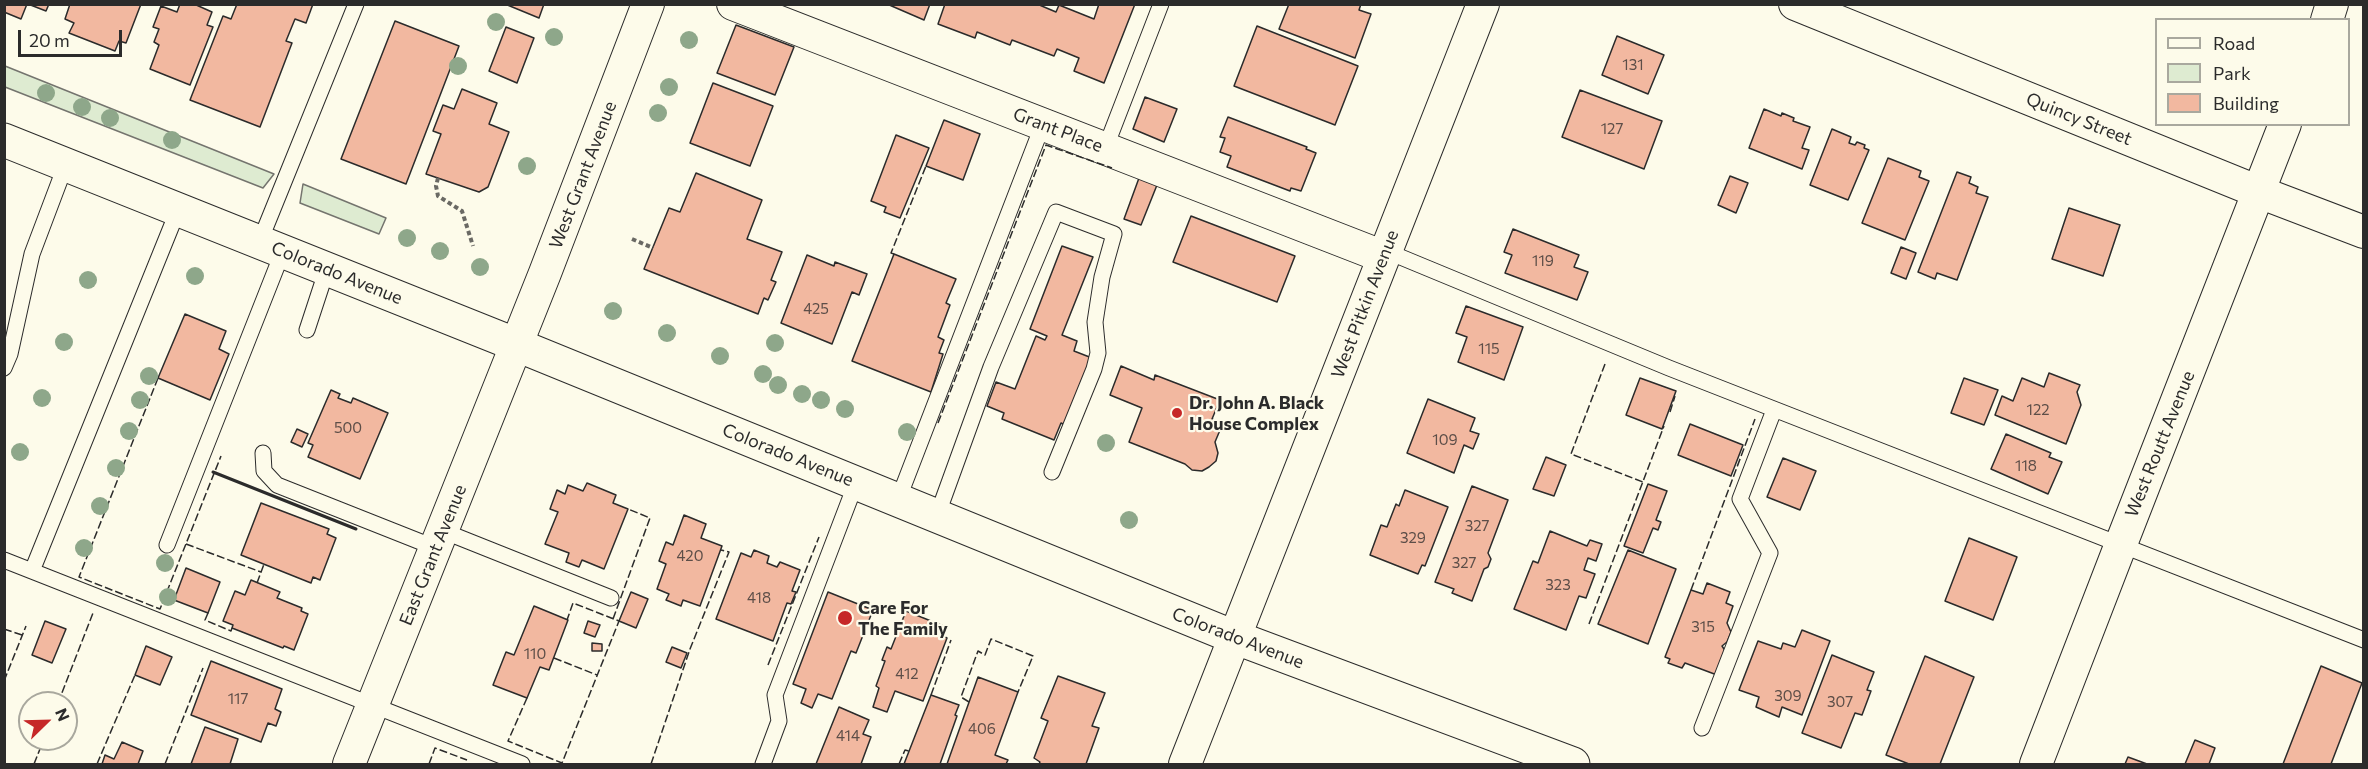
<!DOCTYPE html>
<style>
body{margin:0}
#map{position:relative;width:2368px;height:769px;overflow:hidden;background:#fdfbea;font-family:Commissioner,sans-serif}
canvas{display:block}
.frame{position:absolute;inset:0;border:6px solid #2b2b2b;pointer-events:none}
.legend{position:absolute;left:2155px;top:18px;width:195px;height:108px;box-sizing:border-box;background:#fdfbea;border:2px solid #a9a89e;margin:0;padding:8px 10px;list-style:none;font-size:18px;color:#2b2b2b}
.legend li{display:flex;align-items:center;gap:12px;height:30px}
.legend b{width:30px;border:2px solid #a9a89e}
.north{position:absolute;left:18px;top:691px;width:60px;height:60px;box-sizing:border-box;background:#fdfbea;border:2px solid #a9a89e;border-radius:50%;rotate:67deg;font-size:16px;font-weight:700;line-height:24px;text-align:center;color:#2b2b2b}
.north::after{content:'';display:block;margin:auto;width:21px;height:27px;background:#c62828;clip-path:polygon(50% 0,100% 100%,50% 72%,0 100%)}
.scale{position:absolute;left:18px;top:30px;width:104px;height:27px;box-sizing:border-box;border:3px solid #2b2b2b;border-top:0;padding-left:8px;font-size:18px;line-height:21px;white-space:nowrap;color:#2b2b2b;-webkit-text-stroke:4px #fdfbea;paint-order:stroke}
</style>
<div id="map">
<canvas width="2368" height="769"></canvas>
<div class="frame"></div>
<ul class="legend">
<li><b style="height:8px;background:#fdfbea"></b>Road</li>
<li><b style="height:16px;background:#deebd1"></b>Park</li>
<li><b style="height:16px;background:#f2b8a0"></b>Building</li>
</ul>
<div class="north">N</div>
<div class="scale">20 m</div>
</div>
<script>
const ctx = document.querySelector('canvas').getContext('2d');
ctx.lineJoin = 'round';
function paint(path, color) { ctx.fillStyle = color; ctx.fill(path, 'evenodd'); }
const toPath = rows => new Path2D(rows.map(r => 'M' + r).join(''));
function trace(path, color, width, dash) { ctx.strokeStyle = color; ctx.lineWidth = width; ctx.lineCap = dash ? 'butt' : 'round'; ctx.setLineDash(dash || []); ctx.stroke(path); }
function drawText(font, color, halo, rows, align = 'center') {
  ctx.font = font + ' Commissioner,sans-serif'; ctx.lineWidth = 4.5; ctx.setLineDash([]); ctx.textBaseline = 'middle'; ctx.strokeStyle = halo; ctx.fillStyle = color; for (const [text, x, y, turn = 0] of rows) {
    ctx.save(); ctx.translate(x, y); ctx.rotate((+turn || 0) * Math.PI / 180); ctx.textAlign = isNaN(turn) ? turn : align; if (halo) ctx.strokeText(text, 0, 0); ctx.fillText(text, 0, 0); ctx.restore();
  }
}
const green = toPath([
 [4,66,5,66,274,174,263,188,5,87,4,66],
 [303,184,386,218,379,234,300,203,303,184]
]);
const building = toPath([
 [4,4,27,4,21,19,4,12,4,4],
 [28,4,49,4,46,11,28,4],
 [70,4,141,4,126,43,119,41,115,51,69,33,74,23,65,19,70,4],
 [180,4,194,4,212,12,207,25,213,27,190,85,150,69,159,45,154,42,159,29,153,27,161,6,177,12,180,4],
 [237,4,313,4,306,23,295,19,286,41,292,43,260,127,190,100,223,16,231,19,237,4],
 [505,4,544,4,539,18,505,4],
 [887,4,930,4,924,20,887,4],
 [945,4,1037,4,1056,12,1059,5,1094,19,1099,4,1135,4,1104,83,1074,71,1079,58,1057,49,1054,56,1012,40,1010,45,977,32,975,38,938,24,945,4],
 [1289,4,1361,4,1359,10,1371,14,1355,58,1279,29,1289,4],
 [395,21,459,46,406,184,341,159,395,21],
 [736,25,794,47,775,95,717,73,736,25],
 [1257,26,1358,66,1335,125,1234,86,1257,26],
 [506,27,534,38,517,83,489,71,506,27],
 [1617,36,1664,55,1648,94,1602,75,1617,36],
 [713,83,773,106,750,166,690,143,713,83],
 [462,89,497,103,489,124,509,132,488,187,479,192,426,174,441,134,433,131,443,105,454,109,462,89],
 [1580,90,1662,121,1644,169,1562,137,1580,90],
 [1145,97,1177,109,1164,142,1133,129,1145,97],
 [1764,109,1781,116,1782,113,1794,118,1793,121,1810,127,1802,148,1809,150,1802,169,1749,148,1764,109],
 [1228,117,1307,147,1306,149,1316,153,1301,191,1291,188,1290,191,1227,167,1231,156,1220,152,1225,138,1220,137,1228,117],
 [944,120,980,134,963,180,926,166,944,120],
 [1832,129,1851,137,1849,143,1855,145,1857,142,1865,145,1864,148,1869,150,1848,200,1810,185,1832,129],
 [896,135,929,148,900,218,884,212,886,207,871,201,896,135],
 [1888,158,1921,171,1919,177,1929,181,1905,240,1862,223,1888,158],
 [1957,172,1971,177,1969,183,1978,187,1976,193,1988,197,1957,280,1937,273,1935,279,1918,272,1957,172],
 [696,173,762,200,747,239,782,252,771,280,776,282,768,300,764,298,758,314,644,269,669,208,680,212,696,173],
 [1730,176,1748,183,1736,213,1718,205,1730,176],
 [1139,178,1157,185,1141,225,1124,219,1139,178],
 [2069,208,2120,225,2103,276,2052,259,2069,208],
 [1191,216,1295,256,1277,302,1173,262,1191,216],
 [1513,229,1579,255,1574,267,1588,272,1577,300,1505,273,1512,255,1504,252,1513,229],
 [1062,246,1093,257,1062,335,1077,341,1074,351,1092,358,1065,425,1061,423,1054,440,1002,419,1004,413,987,406,996,382,1015,389,1036,336,1045,340,1047,336,1030,329,1062,246],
 [1901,247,1916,253,1906,279,1891,273,1901,247],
 [894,254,956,279,946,303,950,305,938,337,944,340,939,353,943,354,931,392,852,361,894,254],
 [807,255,834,266,835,262,867,274,859,295,852,292,832,344,781,323,807,255],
 [1466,306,1523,327,1504,380,1458,362,1467,337,1456,333,1466,306],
 [185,314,226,331,219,349,229,354,210,400,158,378,185,314],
 [1121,366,1154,380,1155,375,1220,400,1212,419,1223,423,1215,442,1218,453,1216,461,1209,467,1202,471,1192,470,1185,464,1129,442,1142,408,1110,395,1121,366],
 [2049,373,2080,385,2077,392,2081,405,2066,444,1995,415,2002,396,2013,401,2022,378,2044,387,2049,373],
 [1640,378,1676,391,1662,429,1626,415,1640,378],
 [1964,378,1998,390,1984,425,1951,413,1964,378],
 [331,390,340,394,338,398,351,403,353,398,388,413,360,479,308,457,313,445,308,443,331,390],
 [1428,399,1475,418,1470,431,1479,434,1473,449,1464,445,1454,473,1407,453,1428,399],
 [1690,424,1743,445,1731,476,1678,455,1690,424],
 [297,429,308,434,302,447,291,442,297,429],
 [2006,434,2051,453,2049,457,2062,462,2048,494,1991,469,2006,434],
 [1546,457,1566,465,1554,496,1533,489,1546,457],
 [1783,458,1816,471,1800,510,1767,497,1783,458],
 [587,483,616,495,613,503,628,509,604,569,582,560,579,567,566,562,569,553,545,544,558,512,550,509,557,490,565,494,568,485,583,491,587,483],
 [1648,484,1667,491,1656,520,1661,522,1658,530,1653,528,1643,553,1624,546,1648,484],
 [1472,486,1508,500,1488,553,1491,559,1488,567,1484,569,1472,601,1452,593,1454,589,1435,582,1472,486],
 [1405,490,1448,507,1425,566,1422,565,1418,574,1370,555,1381,525,1387,527,1396,504,1399,506,1405,490],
 [261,503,329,529,327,534,336,538,320,580,313,577,311,583,241,555,261,503],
 [684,515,706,524,701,538,722,546,700,606,683,600,681,606,666,600,669,594,657,589,666,564,659,561,666,542,673,545,684,515],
 [1550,531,1587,546,1590,540,1602,544,1596,561,1588,558,1584,570,1595,574,1586,598,1579,596,1566,630,1514,609,1533,561,1538,563,1550,531],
 [1969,538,2017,557,1993,620,1945,601,1969,538],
 [754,550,769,556,767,563,777,567,780,562,800,570,792,591,796,592,791,604,787,603,773,641,716,619,741,553,751,557,754,550],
 [1628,550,1676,569,1648,644,1598,624,1628,550],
 [186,568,220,582,208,613,174,600,186,568],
 [251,580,280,592,277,598,302,608,301,611,308,614,294,650,284,646,283,648,232,628,233,625,223,621,235,591,245,595,251,580],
 [1707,583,1730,592,1726,603,1733,606,1727,623,1731,632,1727,642,1722,646,1726,652,1717,675,1685,663,1682,668,1668,663,1670,659,1665,657,1691,590,1703,594,1707,583],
 [631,592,648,599,636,628,619,621,631,592],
 [828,592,873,610,856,653,851,651,832,699,818,694,812,708,801,703,806,689,793,684,828,592],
 [534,606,568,620,549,670,540,667,527,698,493,685,506,652,514,655,534,606],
 [906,611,946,627,943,636,947,638,923,701,895,691,887,712,873,707,879,688,876,686,885,661,882,660,887,647,891,649,906,611],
 [45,621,66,629,52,663,32,655,45,621],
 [588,621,600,625,595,637,584,633,588,621],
 [1802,630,1830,641,1802,715,1782,707,1779,717,1756,707,1759,697,1739,690,1758,641,1781,649,1783,643,1795,647,1802,630],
 [592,643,602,644,602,651,592,651,592,643],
 [146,646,172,657,160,685,135,675,146,646],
 [672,647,687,653,681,668,666,662,672,647],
 [1832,655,1874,672,1867,690,1871,691,1862,715,1855,713,1841,748,1802,733,1832,655],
 [1925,656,1974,677,1940,764,1909,764,1886,755,1925,656],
 [211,661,282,689,275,709,281,712,276,726,268,723,261,742,191,715,211,661],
 [2321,666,2362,683,2331,764,2283,764,2321,666],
 [1058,676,1105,693,1092,726,1099,728,1086,764,1039,764,1040,762,1034,758,1048,721,1041,718,1058,676],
 [978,677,1018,692,995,755,1008,760,1006,764,947,764,978,677],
 [931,695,959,705,955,715,957,716,940,764,904,764,931,695],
 [839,707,869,720,863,734,871,737,861,764,816,764,839,707],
 [205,727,238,739,230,764,191,764,205,727],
 [2195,740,2215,748,2209,764,2185,764,2195,740],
 [122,742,143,751,138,764,102,764,105,755,114,759,122,742],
 [2128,757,2147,764,2125,764,2128,757]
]);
const path = toPath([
 [438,178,436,186,438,196,462,211,473,246],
 [632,239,653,248]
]);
const lane = toPath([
 [1105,149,1161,4],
 [260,241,356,4],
 [1386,251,1669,368,2364,640],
 [307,330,327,269],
 [4,368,10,354,32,254,66,164],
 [263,453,264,471,277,485,436,548],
 [898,500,1043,124],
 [937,516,991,367,1056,212,1114,234,1102,277,1095,322,1098,353,1094,369,1052,472],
 [443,531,611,598],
 [167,545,283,251],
 [4,560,522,764],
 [32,571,178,210],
 [1702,728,1770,553,1740,499,1774,410],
 [763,764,779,721,775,695,856,483]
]);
const street = toPath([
 [733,4,1384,257],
 [1795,4,2259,192,2364,232],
 [2327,20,2332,4],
 [349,764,545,273,648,4],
 [1185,764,1483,4],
 [2036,764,2121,544,2285,124]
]);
const secondary = toPath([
 [4,140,517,345,1234,637,1573,764]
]);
const fence = toPath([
 [894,254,891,253,926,166],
 [1605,364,1571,454,1643,482],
 [158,378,79,577,160,609,221,456],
 [1670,412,1675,396],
 [938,423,1046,145,1112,168],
 [186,544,261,572],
 [257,583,264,564],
 [1691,590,1755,419],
 [208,613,205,620,231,631,232,628],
 [613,619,650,518,628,509],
 [1589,624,1664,426],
 [4,629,22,635],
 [554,658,597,675],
 [768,665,819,537],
 [4,681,26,626],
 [931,695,951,640],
 [527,698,508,741,562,763,619,621,573,603,567,620],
 [969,702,961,697,978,651,985,655,991,639,1033,656,1018,692],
 [58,703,93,613],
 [34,764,44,739],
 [97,764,135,675],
 [165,764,203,668],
 [429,764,435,748,467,760],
 [651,764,690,649,729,552,721,550],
 [899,764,905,750,909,751]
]);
const wall = toPath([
 [213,472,356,529]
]);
const trees = [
 [496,22],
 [554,37],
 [689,40],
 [458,66],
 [669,87],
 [46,93],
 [82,107],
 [658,113],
 [110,118],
 [172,140],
 [527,166],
 [407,238],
 [440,251],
 [480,267],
 [195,276],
 [88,280],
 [613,311],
 [667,333],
 [64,342],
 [775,343],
 [720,356],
 [763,374],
 [149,376],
 [778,385],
 [802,394],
 [42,398],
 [140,400],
 [821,400],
 [845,409],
 [129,431],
 [907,432],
 [1106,443],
 [20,452],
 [116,468],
 [100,506],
 [1129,520],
 [84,548],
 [165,563],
 [168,597]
];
const markers = [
 [1177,413,6,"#c62828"],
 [845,618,8,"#c62828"]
];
const numberNames = [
 ["131",1633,65],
 ["127",1612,129],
 ["119",1543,261],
 ["425",816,309],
 ["115",1489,349],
 ["122",2038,410],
 ["500",348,428],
 ["109",1445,440],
 ["118",2026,466],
 ["327",1477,526],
 ["329",1413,538],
 ["420",690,556],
 ["327",1464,563],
 ["323",1558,585],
 ["418",759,598],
 ["315",1703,627],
 ["110",535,654],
 ["412",907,674],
 ["309",1788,696],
 ["117",238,699],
 ["307",1840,702],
 ["406",982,729],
 ["414",848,736]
];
const streetNames = [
 ["Quincy Street",2079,119,22],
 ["Grant Place",1058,130,21],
 ["West Grant Avenue",583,175,-69],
 ["Colorado Avenue",337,273,22],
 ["West Pitkin Avenue",1365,304,-69],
 ["West Routt Avenue",2160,444,-68],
 ["Colorado Avenue",788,455,22],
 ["East Grant Avenue",433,555,-68],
 ["Colorado Avenue",1238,638,21]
];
const poiNames = [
 ["Dr. John A. Black",1189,403],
 ["House Complex",1189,424],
 ["Care For",858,608],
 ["The Family",858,629]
];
paint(green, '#deebd1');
trace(green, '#74746e', 1.5);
paint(building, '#f2b8a0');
trace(building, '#2b2b2b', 1.5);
trace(lane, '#2b2b2b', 17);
trace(street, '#2b2b2b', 34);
trace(secondary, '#2b2b2b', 35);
trace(path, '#6a6964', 4, [4.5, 3]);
trace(lane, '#fdfbea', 15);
trace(street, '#fdfbea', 32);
trace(secondary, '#fdfbea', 33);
trace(fence, '#2b2b2b', 1.5, [8, 3]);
trace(wall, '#2b2b2b', 3);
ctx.fillStyle = '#8ea78a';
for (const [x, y] of trees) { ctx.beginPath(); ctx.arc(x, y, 9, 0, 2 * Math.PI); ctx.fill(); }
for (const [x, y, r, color] of markers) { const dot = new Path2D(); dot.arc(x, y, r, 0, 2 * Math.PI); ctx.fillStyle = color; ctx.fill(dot); trace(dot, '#fdfbea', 2); }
drawText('15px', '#5d4e48', null, numberNames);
drawText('18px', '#2b2b2b', '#fdfbea', streetNames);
drawText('bold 18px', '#2b2b2b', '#fdfbea', poiNames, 'left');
</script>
